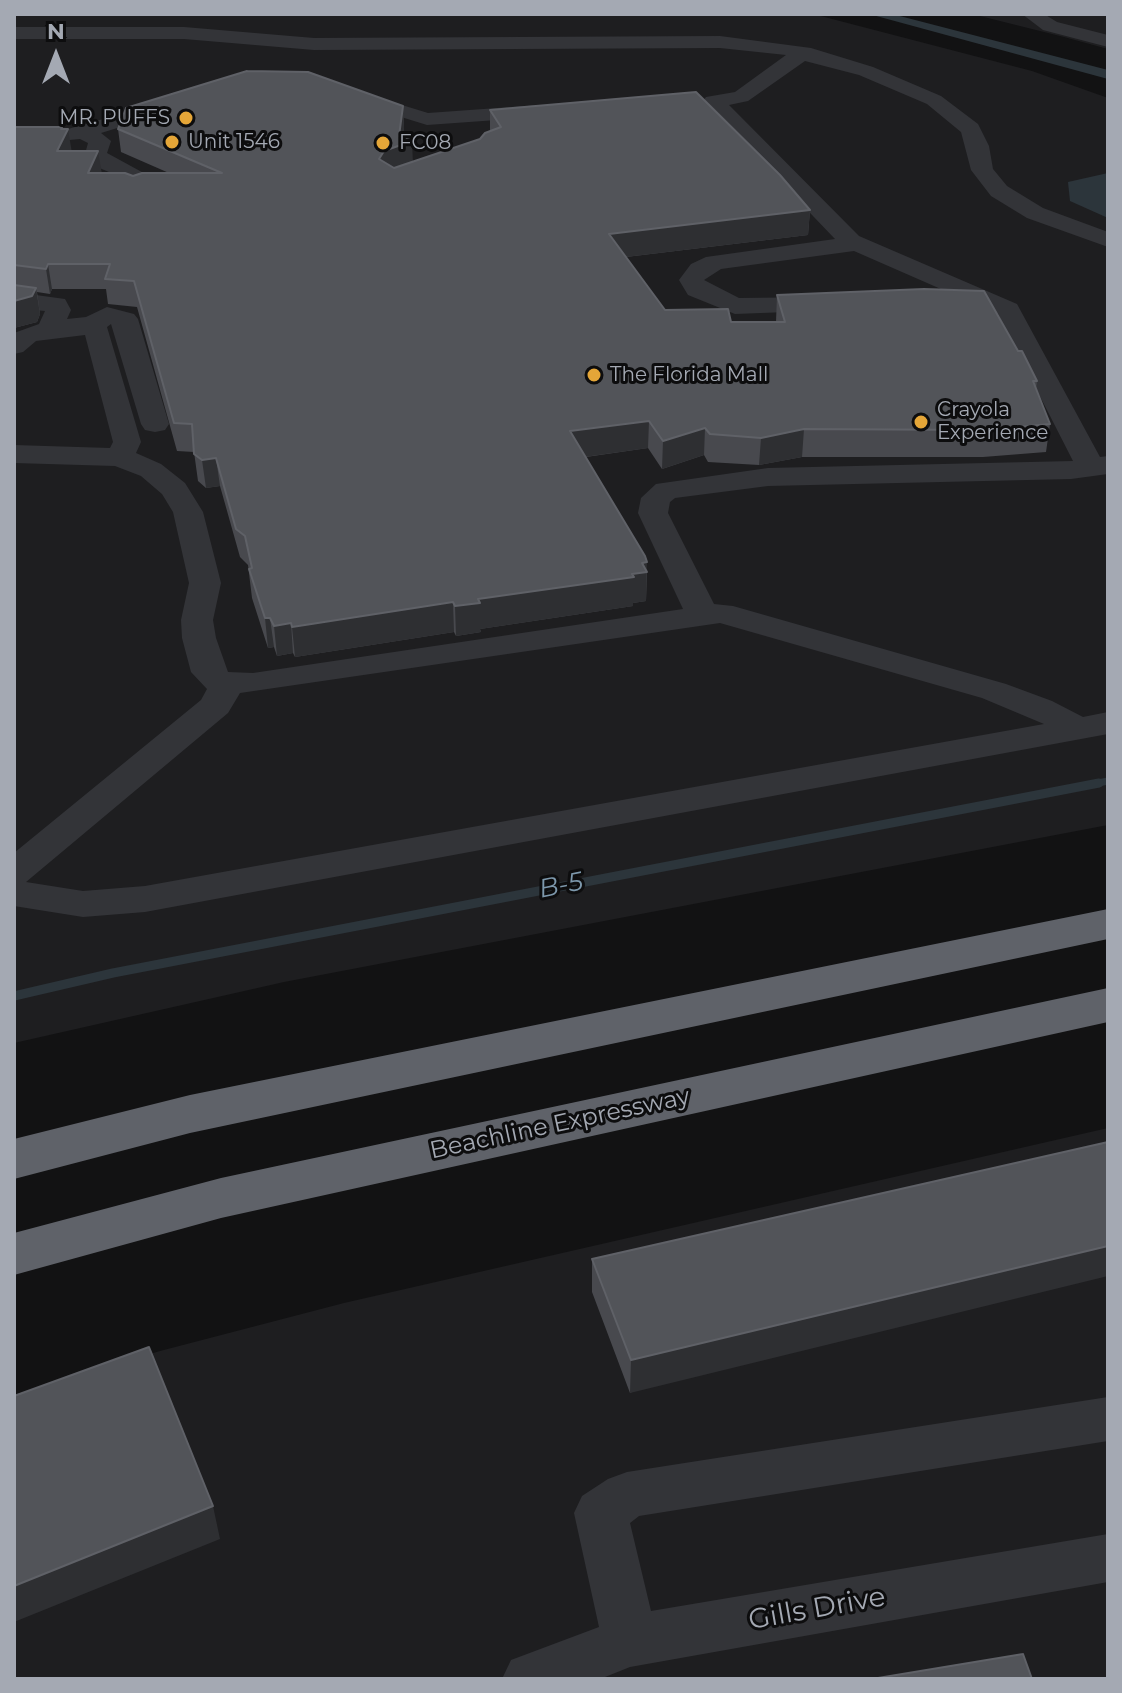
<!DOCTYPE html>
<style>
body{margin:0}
#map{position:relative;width:1122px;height:1693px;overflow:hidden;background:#121213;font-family:Montserrat,sans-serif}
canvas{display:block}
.frame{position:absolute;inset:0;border:16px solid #a4a9b3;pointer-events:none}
.north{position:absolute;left:16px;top:16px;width:80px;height:80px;-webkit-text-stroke:6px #0d0d0e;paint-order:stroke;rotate:0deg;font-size:22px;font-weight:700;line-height:32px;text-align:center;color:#a4a9b3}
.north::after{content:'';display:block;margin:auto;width:28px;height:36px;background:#a4a9b3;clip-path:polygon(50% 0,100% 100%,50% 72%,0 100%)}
</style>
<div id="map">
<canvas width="1122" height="1693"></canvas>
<div class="frame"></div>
<div class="north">N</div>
</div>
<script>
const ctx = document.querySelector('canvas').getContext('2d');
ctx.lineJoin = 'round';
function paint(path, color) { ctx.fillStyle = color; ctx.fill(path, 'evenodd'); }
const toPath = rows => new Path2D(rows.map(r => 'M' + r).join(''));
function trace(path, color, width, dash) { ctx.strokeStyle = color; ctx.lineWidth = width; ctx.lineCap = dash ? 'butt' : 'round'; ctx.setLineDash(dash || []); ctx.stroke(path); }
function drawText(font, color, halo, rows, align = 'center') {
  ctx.font = font + ' Montserrat,sans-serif'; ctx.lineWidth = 6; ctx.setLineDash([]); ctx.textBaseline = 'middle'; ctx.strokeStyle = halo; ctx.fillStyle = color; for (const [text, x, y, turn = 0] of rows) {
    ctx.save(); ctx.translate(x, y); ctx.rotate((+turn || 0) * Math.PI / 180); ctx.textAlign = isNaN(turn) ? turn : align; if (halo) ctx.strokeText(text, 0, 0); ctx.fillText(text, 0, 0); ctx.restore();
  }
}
const built = toPath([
 [14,14,813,14,1032,71,1108,98,1108,825,284,982,14,1043],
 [972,14,1108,14,1108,49,1064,37],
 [1108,1128,1108,1679,14,1679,14,1395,160,1351,344,1303]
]);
const water = toPath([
 [1108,173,1108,218,1070,201,1068,182]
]);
const streamFar1 = toPath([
 [1088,785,1108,781]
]);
const stream = toPath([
 [14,996,113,973,1099,783]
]);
const canal = toPath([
 [869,14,892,14,1108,70,1108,79,869,14]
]);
const minor = toPath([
 [1022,14,1044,14,1057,22,1108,35,1108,47,1043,30,1022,14],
 [14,27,184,27,314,38,720,36,811,48,873,67,941,96,978,124,989,146,993,169,1007,186,1043,208,1108,232,1108,247,1027,218,991,196,971,170,961,132,927,104,859,75,805,61,748,101,729,105,859,236,1017,304,1100,457,1108,456,1108,474,1071,479,768,486,675,498,670,502,668,513,714,604,733,606,1006,684,1052,701,1083,717,1108,712,1108,734,145,912,83,917,14,906,14,853,201,700,207,689,191,672,182,638,181,620,189,583,173,512,162,494,141,476,115,466,14,463,14,445,110,448,113,442,85,335,36,341,23,352,14,354,14,333,39,324,45,311,14,308,14,292,65,299,71,310,67,319,86,317,107,307,134,314,138,319,169,424,165,430,155,432,145,430,141,424,111,324,107,327,141,442,136,453,161,464,185,483,203,512,221,583,213,620,216,638,228,672,253,673,683,609,638,513,641,498,656,484,768,468,1073,461,998,314,854,251,721,269,704,280,739,298,830,297,843,305,839,310,735,314,688,295,679,280,691,264,706,257,835,239,703,101,706,97,735,92,786,55,720,48,314,50,184,39,14,39,14,27],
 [720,623,982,698,1044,724,145,886,83,891,26,882,228,713,240,693,720,623],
 [353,90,428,113,539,105,550,111,539,117,427,125,346,100,343,96,346,92,353,90],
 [169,100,176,102,180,106,176,110,101,133,111,141,107,153,151,177,143,195,127,195,124,190,128,180,97,167,85,154,88,143,80,139,14,145,14,131,68,129,169,100],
 [1108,1397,1108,1441,639,1516,630,1523,651,1611,1108,1534,1108,1582,630,1667,600,1679,502,1679,511,1660,599,1627,574,1513,582,1496,608,1479,627,1472,1108,1397]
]);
const highway = toPath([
 [1108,909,1108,939,190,1133,14,1179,14,1139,190,1095,1108,909],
 [1108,988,1108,1022,221,1218,14,1275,14,1233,221,1178,1108,988]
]);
const wall = toPath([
 [403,106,404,128,402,138,413,162,480,139,490,131,490,110,810,210,808,235,626,257,665,310,731,322,776,322,777,295,1018,351,1037,381,1036,389,1050,424,1046,452,983,457,802,457,759,465,708,462,704,455,662,469,648,448,586,457,647,572,646,601,633,603,633,606,480,629,481,632,456,636,454,632,295,657,293,653,277,656,274,647,268,648,252,598,248,565,240,557,220,486,206,488,198,481,194,452,177,451,137,307,108,304,106,289,52,289,50,294,37,292,40,314,37,322,14,328,14,127,62,127,71,151,101,173,133,176,169,173,121,152,118,129],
 [1108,1142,630,1393,592,1292,592,1259]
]);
const shadedWall = toPath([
 [403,106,404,128,402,145,412,141,413,164,380,183,379,159,384,151,399,136],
 [62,127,64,137,68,129,72,153,57,151],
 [98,151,102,174,88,173],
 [810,210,808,235,609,259,609,234],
 [48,264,52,289,50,294,46,269],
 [36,288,40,314,37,322,14,328,14,301],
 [649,421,648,448,570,459,570,431],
 [705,428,704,455,662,469,663,441],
 [804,429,802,457,759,465,761,438],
 [216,458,220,486,206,488,202,460],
 [647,562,646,601,633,603,633,606,480,629,481,632,456,636,455,606,478,599,632,574,642,563],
 [453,602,454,632,295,657,292,627],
 [265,618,270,618,274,647,268,648],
 [291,623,293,653,277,656,274,626],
 [1108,1246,1108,1276,630,1393,631,1360],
 [213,1506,220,1539,14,1622,14,1586]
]);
const building = toPath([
 [247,71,308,72,403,106,399,136,412,141,384,151,379,159,394,168,480,139,485,133,501,127,490,110,696,92,780,175,810,210,609,234,665,310,728,309,731,322,785,322,777,295,924,289,984,291,1018,351,1022,351,1037,381,1033,381,1050,424,987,430,804,429,761,438,710,434,705,428,663,441,649,421,570,431,645,556,647,562,642,563,647,572,632,574,634,577,478,599,480,603,455,606,453,602,292,627,291,623,274,626,270,618,265,618,249,569,252,568,245,536,236,529,216,458,202,460,194,454,192,424,174,423,134,281,105,279,110,264,48,264,46,269,14,265,14,127,62,127,61,129,68,129,57,151,98,151,88,173,125,173,133,176,142,173,222,173,118,129,126,108,247,71],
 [14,285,36,288,32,296,14,301,14,285],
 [1108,1142,1108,1246,631,1360,592,1259,1108,1142],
 [149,1347,213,1506,14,1586,14,1396,149,1347],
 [1023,1654,1032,1679,872,1679,1023,1654]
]);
const markers = [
 [186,118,8,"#e5a638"],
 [172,142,8,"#e5a638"],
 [383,143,8,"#e5a638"],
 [594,375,8,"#e5a638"],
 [921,422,8,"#e5a638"]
];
const farPoinames = [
 ["MR. PUFFS",170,118,"right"],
 ["Unit 1546",188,142],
 ["FC08",399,143],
 ["The Florida Mall",610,375],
 ["Crayola",937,410],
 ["Experience",937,433]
];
const streetNames = [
 ["Beachline Expressway",560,1124,-12]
];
const waterNames = [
 ["B-5",561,886,-11]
];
const nearStreetnames = [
 ["Gills Drive",817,1609,-10]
];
paint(built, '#1e1e20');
paint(water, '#2c353b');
trace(streamFar1, '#2c353b', 7);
trace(stream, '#2c353b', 9);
paint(canal, '#2c353b');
paint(minor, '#333438');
paint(highway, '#5f6269');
paint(wall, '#48494e');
paint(shadedWall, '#2e2f32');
paint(building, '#525459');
trace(building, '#5f6167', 2);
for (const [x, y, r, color] of markers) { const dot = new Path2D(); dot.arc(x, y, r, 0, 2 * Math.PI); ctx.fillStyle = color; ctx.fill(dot); trace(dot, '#0d0d0e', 3); }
drawText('20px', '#a4a9b3', '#0d0d0e', farPoinames, 'left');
drawText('24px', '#a4a9b3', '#0d0d0e', streetNames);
drawText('italic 26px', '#7d98ac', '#0d0d0e', waterNames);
drawText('28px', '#a4a9b3', '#0d0d0e', nearStreetnames);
</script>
